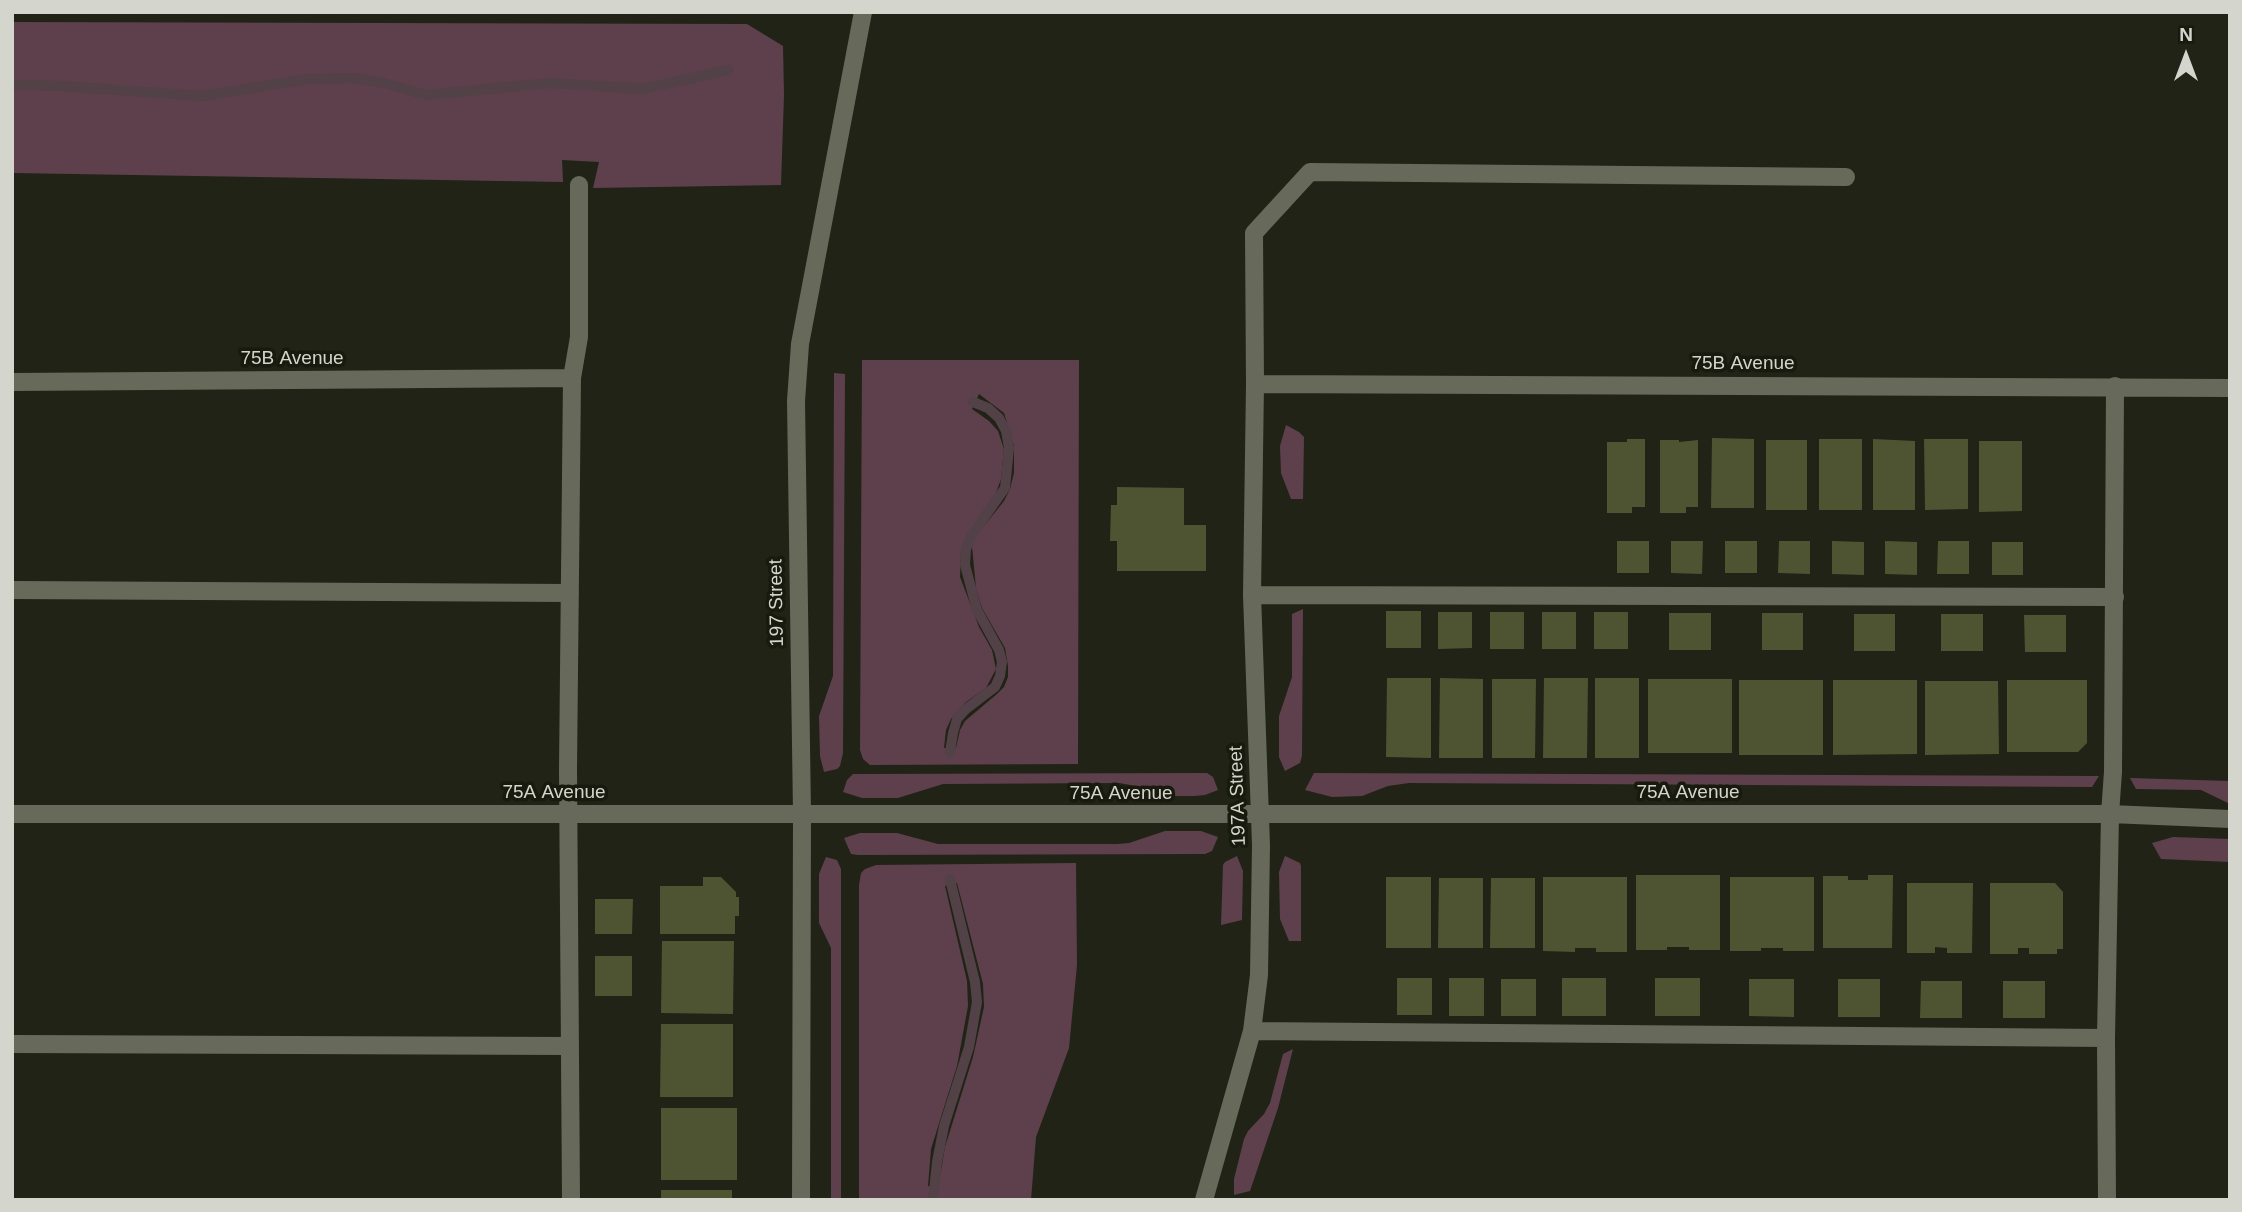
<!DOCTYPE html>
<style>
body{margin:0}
#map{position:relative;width:2242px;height:1212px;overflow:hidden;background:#212317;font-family:Helvetica,sans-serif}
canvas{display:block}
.frame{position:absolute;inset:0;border:14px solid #d4d6cd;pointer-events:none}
.north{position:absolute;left:2151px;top:21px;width:70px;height:70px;-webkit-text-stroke:5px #181a0e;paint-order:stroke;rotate:0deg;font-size:19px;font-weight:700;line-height:28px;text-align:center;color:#d4d6cd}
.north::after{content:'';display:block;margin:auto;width:24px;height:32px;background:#d4d6cd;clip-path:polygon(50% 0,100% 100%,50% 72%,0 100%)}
</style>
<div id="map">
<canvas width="2242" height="1212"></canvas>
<div class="frame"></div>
<div class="north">N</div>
</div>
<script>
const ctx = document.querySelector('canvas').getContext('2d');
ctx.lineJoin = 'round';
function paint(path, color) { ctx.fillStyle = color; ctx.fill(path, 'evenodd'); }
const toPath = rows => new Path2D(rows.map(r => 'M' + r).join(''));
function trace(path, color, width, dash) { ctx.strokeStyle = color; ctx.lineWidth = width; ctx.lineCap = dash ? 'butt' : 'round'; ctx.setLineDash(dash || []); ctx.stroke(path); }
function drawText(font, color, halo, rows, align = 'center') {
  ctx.font = font + ' Helvetica,sans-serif'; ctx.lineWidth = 7; ctx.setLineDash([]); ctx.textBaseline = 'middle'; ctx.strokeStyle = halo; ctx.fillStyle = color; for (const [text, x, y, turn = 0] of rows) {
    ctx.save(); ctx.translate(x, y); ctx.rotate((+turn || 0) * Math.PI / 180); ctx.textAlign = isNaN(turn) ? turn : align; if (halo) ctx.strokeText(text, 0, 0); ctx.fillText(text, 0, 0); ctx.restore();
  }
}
const green = toPath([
 [12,22,747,24,783,46,784,95,781,185,593,188,599,162,562,160,563,182,12,173],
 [862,360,1079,360,1078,764,870,765,863,759,860,750],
 [979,394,1004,413,1014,446,1014,473,1010,489,1004,501,976,536,972,546,976,588,982,608,1005,648,1008,666,1008,677,1004,687,997,694,965,721,960,730,956,748,944,748,946,730,951,719,966,702,986,688,996,669,992,650,979,627,960,577,961,551,967,535,996,493,1001,479,1004,449,998,431,989,421,972,409],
 [834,373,845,374,843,753,840,766,837,769,824,772,820,756,819,716,833,676],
 [1286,425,1299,432,1304,437,1303,499,1291,499,1281,473,1280,446],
 [1303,609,1302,756,1300,763,1285,771,1279,757,1279,716,1292,677,1292,614],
 [1207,773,1213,777,1218,790,1205,795,1194,796,1159,796,1136,786,1119,783,943,784,898,798,862,798,843,792,847,780,853,774],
 [1314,773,2099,776,2092,787,1409,783,1388,786,1362,796,1332,797,1305,790],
 [2130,778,2230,781,2230,804,2201,790,2136,789],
 [1165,831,1201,831,1218,837,1212,851,1205,854,858,855,851,854,844,838,860,833,897,833,938,844,1117,844,1129,843],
 [2173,837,2230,839,2230,862,2161,859,2152,843],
 [1237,856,1243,871,1242,920,1221,925,1223,865,1225,862],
 [1285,856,1300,863,1301,866,1301,941,1289,941,1280,919,1279,872],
 [826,857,837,860,841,869,841,1200,831,1200,831,948,819,923,819,874],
 [1076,863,1077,965,1069,1048,1036,1137,1031,1200,859,1200,859,885,861,873,865,869,876,865],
 [957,883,983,984,984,1007,973,1057,945,1147,938,1188,928,1186,931,1149,957,1066,968,1006,967,981,945,886],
 [1293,1049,1278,1108,1250,1191,1234,1195,1234,1179,1244,1139,1248,1131,1264,1114,1270,1103,1283,1054]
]);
const stream = toPath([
 [12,85,62,86,202,96,308,79,355,78,384,83,426,95,551,83,643,89,728,70],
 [950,752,953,733,957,719,966,709,995,687,1000,676,1002,662,999,650,977,610,965,565,966,549,972,535,1005,488,1009,448,1006,431,999,418,988,408,973,402],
 [933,1200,937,1162,944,1126,969,1047,977,1002,975,982,950,879]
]);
const building = toPath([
 [1712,438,1754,439,1754,508,1711,508],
 [1627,439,1645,439,1645,507,1632,507,1632,513,1607,513,1607,442,1627,442],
 [1819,439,1862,439,1862,510,1819,510],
 [1873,439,1915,441,1915,510,1873,510],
 [1924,439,1968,439,1968,509,1925,510],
 [1660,440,1679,440,1679,442,1698,440,1698,507,1686,507,1686,513,1660,513],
 [1766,440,1807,440,1807,510,1766,510],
 [1979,441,2022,441,2022,511,1979,512],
 [1117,487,1184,488,1184,525,1206,525,1206,571,1117,571,1117,541,1110,541,1111,505,1117,505],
 [1617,541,1649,541,1649,573,1617,573],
 [1671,541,1703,541,1702,574,1671,573],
 [1725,541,1757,541,1757,573,1725,573],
 [1779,541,1810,541,1810,574,1778,573],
 [1832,541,1864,542,1864,575,1832,574],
 [1885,541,1917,542,1917,575,1885,574],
 [1938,541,1969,541,1969,574,1937,574],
 [1992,542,2023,542,2023,575,1992,575],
 [1386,611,1421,611,1421,648,1386,648],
 [1438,612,1472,612,1472,648,1438,649],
 [1490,612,1524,612,1524,649,1490,649],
 [1542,612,1576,612,1576,649,1542,649],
 [1594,612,1628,612,1628,649,1594,649],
 [1669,613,1711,613,1711,650,1669,650],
 [1762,613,1803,613,1803,650,1762,650],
 [1854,614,1895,614,1895,651,1854,651],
 [1941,614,1983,614,1983,651,1941,651],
 [2024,615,2066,615,2066,652,2025,652],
 [1387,678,1431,678,1431,758,1386,757],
 [1440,678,1483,679,1483,758,1439,758],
 [1544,678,1588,678,1587,758,1543,758],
 [1595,678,1639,678,1639,758,1595,758],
 [1492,679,1536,679,1535,758,1492,758],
 [1648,679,1732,679,1732,753,1648,753],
 [1739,680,1823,680,1823,755,1739,755],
 [1833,680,1917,680,1917,754,1833,755],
 [2007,680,2087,680,2087,743,2078,752,2007,752],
 [1925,681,1998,681,1999,754,1925,755],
 [1636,875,1720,875,1720,950,1689,950,1689,947,1667,947,1667,950,1636,950],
 [1868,875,1893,875,1892,948,1823,948,1823,876,1848,876,1848,880,1868,880],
 [703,877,721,877,736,892,736,897,739,897,739,916,735,916,735,934,660,934,660,886,703,886],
 [1386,877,1431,877,1431,948,1386,948],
 [1543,877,1627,877,1627,952,1596,952,1596,948,1575,948,1575,952,1543,951],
 [1730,877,1814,877,1814,951,1783,951,1783,948,1761,948,1761,951,1730,951],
 [1439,878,1483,878,1483,948,1438,948],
 [1491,878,1535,878,1535,948,1490,948],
 [1907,883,1973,883,1972,953,1947,953,1947,948,1935,947,1935,953,1907,953],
 [1990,883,2055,883,2063,892,2063,949,2057,949,2057,954,2029,954,2029,948,2018,948,2018,954,1990,954],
 [595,899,633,899,632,934,595,934],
 [662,941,734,941,733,1014,661,1013],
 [595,956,632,956,632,996,595,996],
 [1397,978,1432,978,1432,1015,1397,1015],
 [1449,978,1484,978,1484,1016,1449,1016],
 [1562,978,1606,978,1606,1016,1562,1016],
 [1655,978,1700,978,1700,1016,1655,1016],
 [1501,979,1536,979,1536,1016,1501,1016],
 [1749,979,1794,979,1794,1017,1749,1016],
 [1838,979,1880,979,1880,1017,1838,1017],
 [1921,981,1962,981,1962,1018,1920,1018],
 [2003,981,2045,981,2045,1018,2003,1018],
 [661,1024,733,1024,733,1097,660,1097],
 [661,1108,737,1108,737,1180,661,1180],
 [661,1190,732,1190,732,1200,661,1200]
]);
const minor = toPath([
 [12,382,572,378],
 [1255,384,2230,388],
 [12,590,570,593],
 [1252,595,2115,597],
 [12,814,2110,814,2230,819],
 [1252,1031,2106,1038],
 [12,1044,569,1046],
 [571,1200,568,769,572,378,579,337,579,185],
 [801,1200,802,813,796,401,800,344,863,12],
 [1204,1200,1252,1031,1259,975,1261,845,1252,595,1255,384,1254,233,1310,172,1846,177],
 [2107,1200,2106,1038,2110,814,2113,772,2115,386]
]);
const streetNames = [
 ["75B Avenue",292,359],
 ["75B Avenue",1743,364],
 ["197 Street",777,603,-91],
 ["75A Avenue",554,793],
 ["75A Avenue",1688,793],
 ["75A Avenue",1121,794],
 ["197A Street",1238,796,-92]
];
paint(green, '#5d404c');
trace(stream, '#524146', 10);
paint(building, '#4e5432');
trace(minor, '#676a5b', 18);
drawText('19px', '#d4d6cd', '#181a0e', streetNames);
</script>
